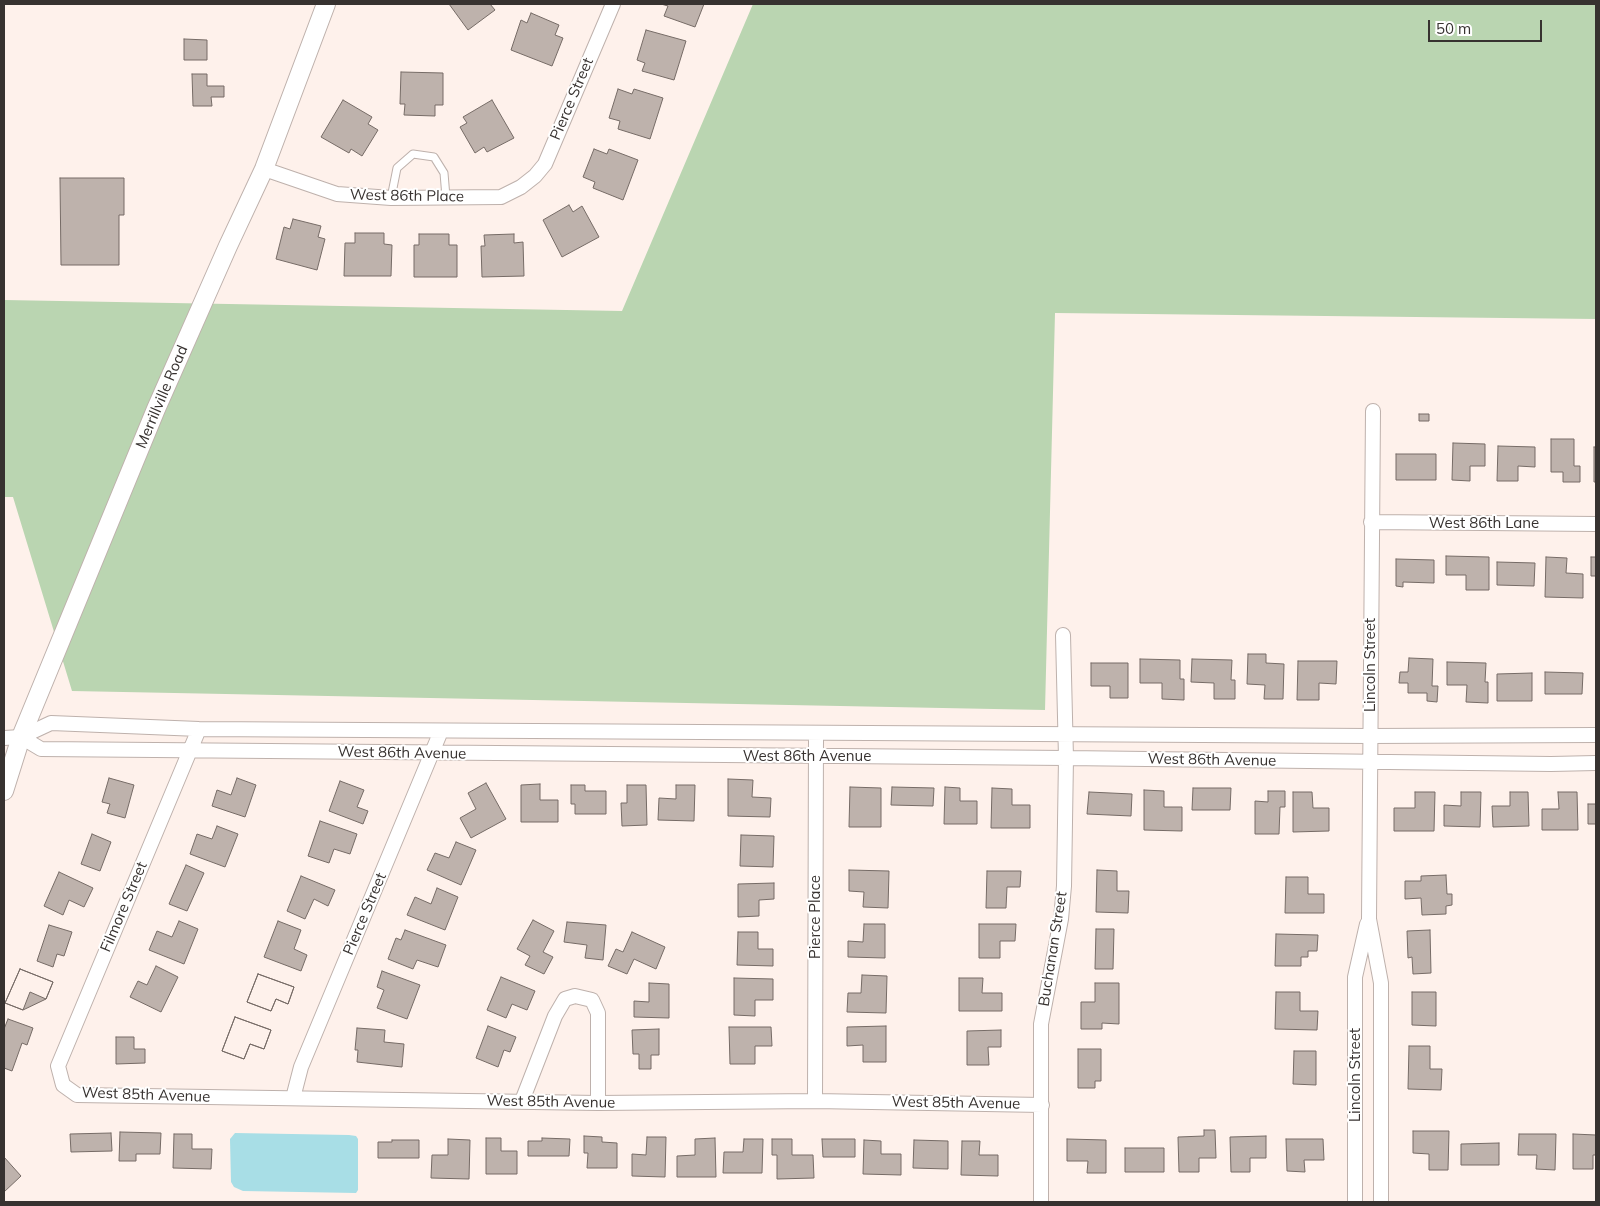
<!DOCTYPE html>
<style>
body{margin:0}
#map{position:relative;width:1600px;height:1206px;overflow:hidden;background:#fef1eb;font-family:Mulish,sans-serif}
canvas{display:block}
.frame{position:absolute;inset:0;border:5px solid #373230;pointer-events:none}
.scale{position:absolute;left:1428px;top:20px;width:114px;height:22px;box-sizing:border-box;border:2px solid #373230;border-top:0;padding-left:6px;font-size:15px;line-height:18px;white-space:nowrap;color:#373230;-webkit-text-stroke:4px #fff;paint-order:stroke}
</style>
<div id="map">
<canvas width="1600" height="1206"></canvas>
<div class="frame"></div>
<div class="scale">50 m</div>
</div>
<script>
const ctx = document.querySelector('canvas').getContext('2d');
ctx.lineJoin = 'round';
function paint(path, color) { ctx.fillStyle = color; ctx.fill(path, 'evenodd'); }
const toPath = rows => new Path2D(rows.map(r => 'M' + r).join(''));
function trace(path, color, width, dash) { ctx.strokeStyle = color; ctx.lineWidth = width; ctx.lineCap = dash ? 'butt' : 'round'; ctx.setLineDash(dash || []); ctx.stroke(path); }
function drawText(font, color, halo, rows, align = 'center') {
  ctx.font = font + ' Mulish,sans-serif'; ctx.lineWidth = 4; ctx.setLineDash([]); ctx.textBaseline = 'middle'; ctx.strokeStyle = halo; ctx.fillStyle = color; for (const [text, x, y, turn = 0] of rows) {
    ctx.save(); ctx.translate(x, y); ctx.rotate((+turn || 0) * Math.PI / 180); ctx.textAlign = isNaN(turn) ? turn : align; if (halo) ctx.strokeText(text, 0, 0); ctx.fillText(text, 0, 0); ctx.restore();
  }
}
const green = toPath([
 [753,4,1596,4,1596,319,1055,313,1045,710,72,691,13,497,4,497,4,300,622,311]
]);
const water = toPath([
 [235,1133,349,1135,356,1136,358,1139,358,1190,356,1193,243,1191,234,1187,231,1182,230,1139]
]);
const building = toPath([
 [449,4,490,4,495,10,468,30,449,4],
 [661,4,704,4,695,27,664,16,668,6,661,4],
 [531,13,559,25,555,35,563,38,552,66,511,50,521,20,527,23,531,13],
 [646,30,686,41,674,80,642,71,645,63,637,60,646,30],
 [184,39,207,40,207,60,184,60,184,39],
 [401,72,443,73,443,105,435,105,435,116,404,115,405,104,400,104,401,72],
 [192,74,207,74,207,86,224,86,224,97,211,97,212,106,193,106,192,74],
 [618,89,632,94,634,89,663,98,650,139,618,129,620,121,609,118,618,89],
 [343,100,372,117,368,124,378,130,362,156,351,149,349,153,321,137,343,100],
 [492,100,514,138,487,152,484,147,475,153,460,127,467,123,463,117,492,100],
 [594,149,607,154,609,149,638,160,623,200,593,188,595,182,583,177,594,149],
 [60,178,124,178,124,215,119,215,119,265,61,265,60,178],
 [569,205,573,212,582,206,599,237,562,257,543,220,569,205],
 [293,219,321,226,318,237,325,239,317,270,276,259,284,227,290,229,293,219],
 [355,233,384,233,384,244,392,245,391,276,344,276,345,243,355,243,355,233],
 [419,234,449,234,449,245,457,245,457,277,414,277,414,245,419,245,419,234],
 [514,234,514,243,523,242,524,276,482,277,481,246,485,246,484,235,514,234],
 [1419,414,1429,414,1429,421,1419,421,1419,414],
 [1551,439,1574,439,1574,466,1580,466,1580,482,1563,482,1563,472,1551,472,1551,439],
 [1453,443,1485,444,1485,466,1470,466,1470,481,1452,480,1453,443],
 [1498,446,1535,447,1535,467,1518,466,1518,481,1497,481,1498,446],
 [1594,447,1596,447,1596,482,1594,482,1594,447],
 [1396,454,1436,454,1436,480,1396,480,1396,454],
 [1446,556,1489,557,1489,590,1466,590,1466,575,1446,575,1446,556],
 [1546,557,1567,558,1566,573,1583,574,1583,598,1545,597,1546,557],
 [1591,557,1596,557,1596,576,1591,576,1591,557],
 [1396,559,1434,560,1434,583,1403,582,1403,587,1396,586,1396,559],
 [1497,562,1535,563,1534,586,1497,585,1497,562],
 [1248,654,1266,654,1266,663,1284,664,1283,699,1264,699,1265,685,1247,684,1248,654],
 [1409,658,1433,659,1432,686,1438,686,1437,702,1427,701,1427,693,1408,693,1408,683,1399,683,1400,672,1408,672,1409,658],
 [1140,659,1180,660,1180,679,1184,679,1184,700,1162,699,1162,683,1140,683,1140,659],
 [1192,659,1232,660,1231,680,1235,680,1235,699,1214,699,1214,683,1191,682,1192,659],
 [1298,661,1337,661,1336,684,1319,683,1319,700,1297,700,1298,661],
 [1447,662,1486,663,1485,682,1488,682,1488,703,1466,702,1467,685,1447,685,1447,662],
 [1091,663,1128,663,1128,698,1110,698,1110,686,1091,686,1091,663],
 [1545,672,1583,673,1582,694,1545,694,1545,672],
 [1532,673,1532,701,1497,701,1497,674,1532,673],
 [109,778,134,785,125,818,107,813,110,804,102,802,109,778],
 [237,778,256,785,245,817,212,806,217,790,231,795,237,778],
 [728,779,753,780,752,797,771,798,770,817,728,816,728,779],
 [340,781,364,790,357,807,368,811,363,824,329,811,340,781],
 [486,783,506,819,471,838,460,818,476,809,468,793,486,783],
 [540,784,540,800,558,800,558,822,521,822,521,785,540,784],
 [571,785,585,785,585,791,606,791,606,814,575,814,575,804,571,804,571,785],
 [627,785,646,785,647,825,622,826,621,803,627,803,627,785],
 [676,785,695,785,694,821,658,820,659,798,676,799,676,785],
 [850,787,881,788,881,827,849,827,850,787],
 [892,787,934,788,933,806,891,805,892,787],
 [945,787,960,788,960,801,977,801,977,824,944,824,945,787],
 [992,788,1012,789,1012,805,1030,805,1030,828,991,828,992,788],
 [1193,788,1231,788,1230,810,1192,810,1193,788],
 [1144,790,1164,791,1164,807,1182,807,1182,831,1144,830,1144,790],
 [1268,791,1285,791,1285,807,1280,807,1279,834,1255,834,1255,801,1268,802,1268,791],
 [1089,792,1132,794,1131,816,1087,814,1089,792],
 [1293,792,1312,792,1313,808,1329,808,1329,831,1293,832,1293,792],
 [1415,792,1435,792,1434,831,1394,831,1394,808,1415,808,1415,792],
 [1461,792,1481,792,1480,827,1444,826,1444,805,1461,806,1461,792],
 [1510,792,1528,792,1529,826,1493,827,1492,806,1510,806,1510,792],
 [1558,792,1577,792,1578,830,1542,830,1542,809,1559,809,1558,792],
 [1588,804,1596,804,1596,824,1588,824,1588,804],
 [320,821,357,834,350,854,334,849,329,863,308,856,320,821],
 [217,826,238,834,225,867,190,854,197,834,212,839,217,826],
 [92,834,111,842,100,871,81,864,92,834],
 [741,835,774,836,773,867,740,866,741,835],
 [456,842,476,850,461,885,427,870,435,853,449,858,456,842],
 [186,865,204,873,187,911,169,904,186,865],
 [849,870,889,871,888,908,863,907,864,892,849,891,849,870],
 [1097,870,1117,871,1117,891,1129,891,1128,913,1096,912,1097,870],
 [987,871,1021,871,1020,887,1007,887,1006,908,986,908,987,871],
 [59,872,93,888,84,907,69,900,63,915,44,906,59,872],
 [1446,875,1447,894,1452,894,1452,905,1446,906,1446,914,1422,915,1421,898,1405,899,1405,881,1421,881,1421,876,1446,875],
 [301,876,335,890,328,906,314,899,305,919,287,911,301,876],
 [1286,877,1308,877,1308,894,1324,894,1324,913,1285,913,1286,877],
 [774,883,774,899,759,900,759,916,738,917,738,884,774,883],
 [437,888,458,897,445,930,407,915,415,897,431,904,437,888],
 [533,920,554,931,543,952,553,957,544,974,525,965,530,956,517,949,533,920],
 [179,921,198,929,184,964,149,950,157,931,172,937,179,921],
 [278,921,301,930,294,949,307,955,301,971,264,957,278,921],
 [567,922,606,925,603,960,585,958,587,945,564,942,567,922],
 [864,924,885,924,885,958,848,957,848,941,863,942,864,924],
 [979,924,1016,924,1015,941,1000,941,1000,958,979,958,979,924],
 [49,925,72,932,64,956,57,954,53,967,37,961,49,925],
 [1096,929,1114,929,1113,969,1095,969,1096,929],
 [405,930,446,945,438,967,417,960,413,969,388,959,396,938,401,940,405,930],
 [1430,930,1431,973,1413,974,1412,957,1408,958,1407,931,1430,930],
 [632,932,665,947,656,969,634,959,627,974,608,966,616,949,623,952,632,932],
 [738,932,758,932,758,949,773,949,773,966,737,965,738,932],
 [1276,934,1318,935,1317,951,1308,951,1308,957,1301,957,1301,966,1275,966,1276,934],
 [156,966,178,977,161,1012,130,997,138,981,147,985,156,966],
 [20,969,53,982,46,999,23,1010,5,1003,20,969],
 [20,969,53,982,46,999,30,992,23,1010,5,1003,20,969],
 [382,971,420,985,407,1019,377,1008,384,990,377,987,382,971],
 [258,974,294,987,288,1004,276,999,271,1011,247,1002,258,974],
 [258,974,294,987,288,1004,276,999,271,1011,247,1002,258,974],
 [862,975,887,976,886,1013,847,1012,848,993,861,993,862,975],
 [501,977,535,991,527,1010,512,1004,506,1018,487,1010,501,977],
 [734,978,773,979,773,1000,755,1000,755,1016,734,1015,734,978],
 [959,978,983,978,982,993,1002,993,1002,1011,959,1011,959,978],
 [649,983,669,984,669,1018,634,1017,634,1001,649,1002,649,983],
 [1095,983,1119,983,1119,1024,1102,1023,1102,1029,1081,1029,1081,1002,1095,1002,1095,983],
 [1276,992,1300,992,1300,1011,1318,1011,1317,1030,1275,1029,1276,992],
 [1412,992,1436,992,1436,1026,1412,1025,1412,992],
 [235,1017,271,1030,264,1049,250,1044,244,1059,222,1051,235,1017],
 [235,1017,271,1030,264,1049,250,1044,244,1059,222,1051,235,1017],
 [8,1019,33,1028,27,1045,22,1043,12,1071,4,1068,4,1029,8,1019],
 [488,1026,516,1037,510,1052,504,1050,498,1067,476,1058,488,1026],
 [886,1026,886,1062,863,1062,863,1045,847,1046,847,1027,886,1026],
 [729,1027,771,1027,772,1046,755,1046,755,1064,730,1064,729,1027],
 [357,1028,385,1030,384,1042,404,1044,402,1067,357,1062,358,1050,355,1050,357,1028],
 [659,1029,659,1055,651,1055,651,1069,639,1069,639,1054,633,1054,632,1030,659,1029],
 [1001,1030,1001,1047,988,1047,989,1065,967,1065,967,1031,1001,1030],
 [116,1037,134,1037,134,1049,145,1049,145,1063,116,1064,116,1037],
 [1409,1046,1430,1046,1430,1069,1442,1069,1441,1090,1408,1089,1409,1046],
 [1078,1049,1101,1049,1101,1081,1095,1081,1095,1088,1078,1088,1078,1049],
 [1294,1051,1316,1051,1316,1085,1293,1084,1294,1051],
 [1204,1130,1215,1130,1216,1158,1199,1158,1199,1172,1179,1172,1178,1137,1204,1136,1204,1130],
 [1413,1131,1449,1131,1448,1170,1429,1170,1429,1154,1413,1153,1413,1131],
 [120,1132,161,1133,160,1154,136,1154,136,1161,119,1161,120,1132],
 [111,1133,112,1151,71,1152,70,1134,111,1133],
 [174,1134,192,1134,192,1149,212,1149,211,1169,173,1168,174,1134],
 [1519,1134,1556,1134,1555,1170,1536,1169,1537,1155,1518,1155,1519,1134],
 [1573,1134,1596,1135,1596,1155,1593,1155,1593,1169,1573,1169,1573,1134],
 [584,1136,602,1137,602,1142,617,1143,617,1168,587,1168,588,1153,584,1153,584,1136],
 [1266,1136,1266,1158,1250,1158,1250,1172,1231,1172,1230,1137,1266,1136],
 [647,1137,666,1137,665,1177,632,1176,632,1154,646,1155,647,1137],
 [486,1138,501,1138,501,1151,517,1151,517,1174,486,1174,486,1138],
 [542,1138,570,1139,569,1156,528,1156,528,1141,542,1141,542,1138],
 [715,1138,716,1177,677,1177,677,1156,695,1155,695,1139,715,1138],
 [448,1139,470,1140,469,1179,431,1178,432,1155,448,1155,448,1139],
 [744,1139,763,1139,762,1173,723,1173,724,1152,743,1152,744,1139],
 [772,1139,792,1139,792,1155,813,1155,814,1178,777,1179,777,1155,772,1155,772,1139],
 [822,1139,855,1139,855,1157,823,1157,822,1139],
 [1067,1139,1106,1140,1106,1173,1087,1173,1088,1161,1067,1161,1067,1139],
 [1286,1139,1323,1139,1324,1160,1304,1160,1305,1172,1287,1171,1286,1139],
 [392,1140,419,1140,419,1158,378,1158,378,1142,392,1142,392,1140],
 [864,1140,881,1141,881,1154,901,1154,901,1175,863,1174,864,1140],
 [914,1140,948,1141,948,1169,913,1168,914,1140],
 [962,1141,980,1141,979,1155,998,1155,998,1176,961,1175,962,1141],
 [1499,1143,1499,1165,1461,1165,1461,1144,1499,1143],
 [1125,1148,1164,1148,1164,1172,1125,1172,1125,1148],
 [4,1157,21,1176,4,1192,4,1157]
]);
const service = toPath([
 [391,198,397,168,413,154,434,157,444,173,446,197]
]);
const minor = toPath([
 [264,169,337,194,391,198,501,197,521,187,535,176,545,164,613,4],
 [1373,411,1369,919,1381,983,1381,1202],
 [1371,522,1596,524],
 [199,729,58,1066,63,1085,77,1095,598,1103,815,1101,1042,1105],
 [21,737,41,749,1066,758,1551,764,1596,763],
 [4,738,21,737,51,723,199,729,1370,736,1596,735],
 [293,1098,301,1067,441,731],
 [522,1101,555,1016,565,999,575,996,592,1000,598,1013,598,1103],
 [815,1101,816,733],
 [1041,1202,1041,1024,1061,919,1064,886,1066,758,1063,635],
 [1355,1202,1355,977,1367,924]
]);
const tertiary = toPath([
 [4,791,21,737,156,409,228,246,264,169,326,4]
]);
const streetNames = [
 ["Pierce Street",572,99,-67],
 ["West 86th Place",407,196,1],
 ["Merrillville Road",162,397,-67],
 ["West 86th Lane",1484,523],
 ["Lincoln Street",1370,665,-90],
 ["West 86th Avenue",402,753,1],
 ["West 86th Avenue",807,756],
 ["West 86th Avenue",1212,760,1],
 ["Filmore Street",124,907,-67],
 ["Pierce Street",365,914,-67],
 ["Pierce Place",815,917,-90],
 ["Buchanan Street",1053,949,-81],
 ["Lincoln Street",1355,1075,-90],
 ["West 85th Avenue",146,1095,2],
 ["West 85th Avenue",551,1102,1],
 ["West 85th Avenue",956,1103,1]
];
paint(green, '#bad5b1');
paint(water, '#a8dee6');
paint(building, '#beb2ac');
trace(building, '#766b66', 1);
trace(service, '#beb1ac', 9);
trace(minor, '#beb1ac', 16);
trace(tertiary, '#beb1ac', 20);
trace(service, '#fff', 7);
trace(minor, '#fff', 14);
trace(tertiary, '#fff', 18);
drawText('15px', '#373230', '#fff', streetNames);
</script>
